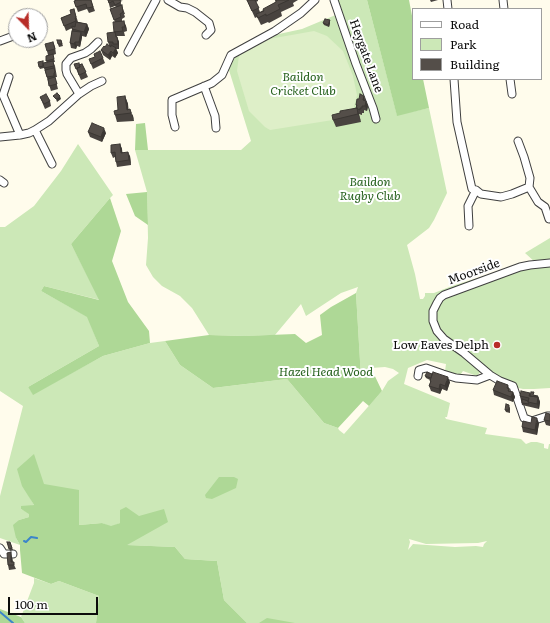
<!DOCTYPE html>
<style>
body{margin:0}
#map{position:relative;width:550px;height:623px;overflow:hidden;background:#fffcec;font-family:Literata,serif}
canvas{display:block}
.legend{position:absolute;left:412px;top:8px;width:130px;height:72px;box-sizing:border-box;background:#fff;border:1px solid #9e9e9e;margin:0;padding:5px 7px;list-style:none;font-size:12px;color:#0c0c0c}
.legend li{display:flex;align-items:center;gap:8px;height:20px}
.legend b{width:20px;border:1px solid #9e9e9e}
.north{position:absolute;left:8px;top:8px;width:40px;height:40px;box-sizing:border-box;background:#fff;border:1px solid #9e9e9e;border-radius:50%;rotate:157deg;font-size:11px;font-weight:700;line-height:16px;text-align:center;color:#0c0c0c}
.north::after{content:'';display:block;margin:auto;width:14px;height:18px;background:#b82d28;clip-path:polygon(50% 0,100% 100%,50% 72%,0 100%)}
.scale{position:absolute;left:8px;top:597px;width:90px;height:18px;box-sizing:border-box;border:2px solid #0c0c0c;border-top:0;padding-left:5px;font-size:12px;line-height:14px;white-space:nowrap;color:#0c0c0c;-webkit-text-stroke:3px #fff;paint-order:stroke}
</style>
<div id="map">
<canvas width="550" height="623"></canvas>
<ul class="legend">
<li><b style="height:5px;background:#fff"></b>Road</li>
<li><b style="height:11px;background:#cce8b7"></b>Park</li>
<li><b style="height:11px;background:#544e49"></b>Building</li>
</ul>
<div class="north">N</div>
<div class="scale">100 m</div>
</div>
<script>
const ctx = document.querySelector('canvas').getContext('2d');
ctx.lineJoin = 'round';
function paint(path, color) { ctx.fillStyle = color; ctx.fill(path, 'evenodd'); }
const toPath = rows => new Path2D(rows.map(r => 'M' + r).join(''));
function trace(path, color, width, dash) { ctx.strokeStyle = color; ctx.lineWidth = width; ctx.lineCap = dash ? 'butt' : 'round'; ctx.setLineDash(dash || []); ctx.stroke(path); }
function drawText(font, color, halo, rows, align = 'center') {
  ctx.font = font + ' Literata,serif'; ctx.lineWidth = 4; ctx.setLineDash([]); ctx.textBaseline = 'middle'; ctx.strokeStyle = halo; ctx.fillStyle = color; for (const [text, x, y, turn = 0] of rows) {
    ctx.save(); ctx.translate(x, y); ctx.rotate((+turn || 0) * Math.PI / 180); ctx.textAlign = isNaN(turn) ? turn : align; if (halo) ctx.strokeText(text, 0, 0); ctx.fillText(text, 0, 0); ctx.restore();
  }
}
const green = toPath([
 [337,0,367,0,397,115,429,108,447,193,434,220,429,228,407,245,415,274,420,299,423,299,425,296,425,293,434,293,452,286,503,270,550,265,550,388,534,389,523,389,510,386,482,370,477,376,463,371,459,377,445,371,446,364,427,360,408,368,404,384,450,403,447,417,445,417,446,419,487,428,485,434,521,439,526,444,531,442,537,442,544,444,544,448,548,449,549,444,550,444,550,623,247,623,224,600,217,561,185,559,175,547,126,545,120,523,111,527,102,523,79,525,29,496,34,505,21,509,29,513,29,517,19,520,16,538,20,545,0,538,0,496,23,406,0,391,0,227,5,227,34,206,61,171,78,144,113,195,110,198,71,244,100,300,44,286,41,291,88,317,99,346,28,387,33,394,103,356,150,343,165,341,180,365,213,388,287,379,324,423,338,428,339,430,344,434,382,391,388,381,399,373,393,369,385,367,371,368,361,379,356,293,358,287,341,293,306,316,301,304,275,335,244,336,209,335,192,308,180,296,162,286,153,277,146,265,148,238,147,192,135,150,241,150,251,141,228,67,235,57,239,55,279,34,302,29,338,14,371,110,376,123,378,120],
 [409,539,426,544,478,543,487,541,484,544,483,547,476,546,455,547,413,544,408,550,410,542],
 [550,238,550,263,536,263,525,253],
 [34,578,51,584,59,581,99,596,96,623,25,623,21,617,34,583]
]);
const forest = toPath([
 [367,0,409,0,413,21,413,79,423,79,429,108,397,116],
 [145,123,148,150,135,150,136,124],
 [147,192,148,225,135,216,126,194],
 [110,198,121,231,112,261,128,302,149,331,150,343,103,356,33,395,28,387,99,346,87,317,41,291,44,286,99,300,71,244],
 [356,293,361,378,371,368,382,391,369,406,363,401,338,428,324,423,287,379,213,388,180,365,165,341,209,335,244,336,295,334,306,343,322,335,320,315,331,307],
 [34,454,44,484,79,490,79,525,102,523,111,526,120,523,120,510,126,507,139,516,164,509,168,522,127,545,175,547,185,559,217,561,224,600,247,623,96,623,99,596,59,581,51,584,22,573,20,550,20,545,16,538,13,525,19,520,29,517,29,514,21,509,21,506,34,505,22,486,17,469],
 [219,477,234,477,238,479,236,488,212,499,206,498,205,495],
 [0,609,21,617,25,623,0,623],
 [267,618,295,623,259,623]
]);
const pitch = toPath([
 [314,31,327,36,343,51,353,76,357,95,352,115,339,119,270,130,265,127,249,111,237,71,239,55,269,39]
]);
const stream = toPath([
 [24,541,26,542,31,537,37,538],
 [0,612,13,623]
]);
const minor = toPath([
 [168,0,180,7,187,8,195,12,209,23,211,30,206,35],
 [334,0,356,64,373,108,376,119],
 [447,0,448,9],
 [503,0,504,9],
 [0,41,16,35],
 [128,52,156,0],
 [9,77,3,95,20,135],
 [454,79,457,122,472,189,476,190,481,194,501,197,512,194,529,187],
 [510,79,512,94],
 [204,86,215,116,216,128],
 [79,94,67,74,66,70,66,64,71,58,85,53,91,49,98,42],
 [175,127,172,115,172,100,212,83,222,75,231,55,275,31,301,13,315,0],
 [35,130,52,164],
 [0,137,20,135,29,133,35,130,49,121,79,94,91,86,102,81],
 [518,141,524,157,530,178,529,187,538,202,545,207,549,219],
 [0,180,4,183],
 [469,226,468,206,476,190],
 [550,263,530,265,520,267,444,295,440,298,437,303,433,311,433,321,437,331,444,339,464,353,490,375,500,381,513,386,524,418,532,421,547,416,550,416],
 [418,376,419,370,426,368,443,374,456,378,477,380,490,375],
 [0,548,4,554,13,554]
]);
const wall = toPath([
 [91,0,95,11,89,13,87,9,78,12,74,1],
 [108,0,123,0,120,1,125,14,124,14,125,17,122,19,122,21,126,26,127,31,124,32,125,36,117,36,119,42,119,49,116,49,118,53,115,58,112,56,110,60,103,55,101,50,105,47,109,45,108,42,114,32,115,22,110,9,116,7,115,6,110,8],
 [247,0,258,0,258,1,256,2,260,12,276,2,275,0,298,0,293,3,294,6,281,12,282,16,269,23,268,22,261,25,257,17,255,18],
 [430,0,438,0,431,2],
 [74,9,78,22,87,24,89,29,86,37,82,36,82,37,80,47,77,46,76,49,71,48,70,43,72,31,72,28,66,31,61,18,71,14],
 [330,20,330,23,329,27,324,25,323,23],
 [61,40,63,46,59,47,58,44],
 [53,42,55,47,56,54,53,55,55,62,53,62,55,66,57,77,55,77,58,89,51,91,44,68,47,62,46,61,48,55,47,51],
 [103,58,105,63,93,69,89,59],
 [43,61,44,68,40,69,39,67],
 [74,64,80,67,82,64,88,77,81,80],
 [125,96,128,104,128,109,133,116,134,121,117,122,115,115],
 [364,96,368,106,367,111,364,110,364,113,362,113,362,115,359,114,361,122,336,127,333,120,340,113,356,108,356,105,359,99],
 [40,97,50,101,51,106,45,109],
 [88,132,106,133,102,142,90,137],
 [120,144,122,149,122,152,130,156,131,165,117,167,115,157,113,158,111,153],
 [425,376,450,382,447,391,442,389,440,394,431,391,429,386,430,383,430,380,426,378],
 [508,385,510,391,513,392,515,397,513,402,494,395,493,390],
 [530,393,531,395,535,395,535,396,538,396,540,402,539,409,522,405,520,396],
 [510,407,510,413,506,412,505,410],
 [550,414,550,426,546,425,544,420],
 [539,423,537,435,523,432,522,427],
 [7,542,10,542,13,550,10,551],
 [12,557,13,562,15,567,16,569,9,570,8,565]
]);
const shadedWall = toPath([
 [330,20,330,23,329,27,328,25],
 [124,21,126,26,127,31,125,27],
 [87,24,89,29,86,37,84,32],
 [81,32,82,37,80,47,79,42],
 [117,37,119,42,119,49,118,44],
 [75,42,77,46,76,49,74,44],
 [116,48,118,53,115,58,113,53],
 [111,51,112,56,110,60,108,55],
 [60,96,61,99,57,102,56,99],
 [125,96,128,104,129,114,127,110],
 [366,101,368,106,367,111,365,106],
 [357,108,361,122,358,114],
 [130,109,133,116,134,121,131,113],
 [104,128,106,133,102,142,101,137],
 [120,144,122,149,123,158,121,153],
 [128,152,130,156,131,165,129,160],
 [448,377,450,382,447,391,445,386],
 [440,384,442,389,440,394,439,389],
 [513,392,515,397,513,402,511,397],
 [538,396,540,402,539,409,537,404],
 [537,418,539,423,537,435,535,430],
 [11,552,12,557,13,565,11,562]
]);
const building = toPath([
 [77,0,91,0,93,7,87,8,86,4,76,7,74,1,77,0],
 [108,0,120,0,121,2,115,5,113,1,109,3,108,0],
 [247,0,255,0,259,8,252,11,247,0],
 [276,0,289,0,278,5,280,9,266,16,266,14,258,18,256,14,264,11,263,9,276,2,276,0],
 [122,5,123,12,120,14,121,17,114,20,110,9,122,5],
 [74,9,76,17,75,18,76,21,64,26,61,18,71,14,70,10,74,9],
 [325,19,330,20,328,25,323,23,325,19],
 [124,21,125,27,122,27,123,31,114,32,113,22,124,21],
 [76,22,87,24,84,32,72,29,72,26,75,27,76,22],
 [72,31,81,32,79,42,75,42,74,44,70,43,72,31],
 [115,32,116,37,117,37,118,44,113,44,113,42,108,42,107,33,115,32],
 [57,40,61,40,62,44,58,44,57,40],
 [53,42,55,49,47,51,45,44,53,42],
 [107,44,111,47,111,45,116,48,113,53,111,51,108,55,101,50,104,46,105,47,107,44],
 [100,51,103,58,91,64,89,59,95,57,94,54,100,51],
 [53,54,54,59,46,61,46,56,53,54],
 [43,61,43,66,39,67,38,62,43,61],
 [53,61,54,66,44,68,43,63,53,61],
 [79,63,80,67,76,69,74,64,79,63],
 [82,64,86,72,79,75,77,68,80,67,79,65,82,64],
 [54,68,55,72,54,73,54,76,47,77,45,70,54,68],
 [55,77,57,84,49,86,48,79,55,77],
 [57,93,60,96,56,99,53,96,57,93],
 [46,94,50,101,44,104,40,97,46,94],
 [360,94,364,96,363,100,366,101,365,106,362,106,362,108,360,108,360,110,356,108,357,105,356,105,357,99,359,99,360,94],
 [125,96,127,110,130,109,131,113,115,115,114,111,118,110,117,97,125,96],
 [357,108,358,114,333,120,332,115,340,113,340,111,357,108],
 [92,123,104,128,101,137,88,132,92,123],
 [120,144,121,153,128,152,129,160,116,162,115,152,111,153,111,145,120,144],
 [427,372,432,374,431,378,425,376,427,372],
 [433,372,448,377,445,386,440,384,439,389,429,386,431,381,430,381,433,372],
 [497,381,508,385,507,388,509,389,508,391,513,392,511,397,493,390,497,381],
 [521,391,530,393,529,396,538,397,537,404,528,402,529,398,520,396,521,391],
 [531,392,534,392,533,395,538,396,537,397,530,396,531,392],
 [522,399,528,401,528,402,529,404,522,403,522,399],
 [506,404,509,405,509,410,505,410,506,404],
 [546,413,550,414,550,421,544,420,546,413],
 [532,417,537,418,535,430,522,427,523,421,531,423,532,417],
 [7,542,10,542,12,548,9,549,7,542],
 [11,552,11,562,14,562,14,565,8,565,7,553,11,552]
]);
const markers = [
 [497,345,4,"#b82d28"]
];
const streetNames = [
 ["Heygate Lane",366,56,70],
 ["Moorside",474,272,-20]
];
const parkNames = [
 ["Baildon",303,77],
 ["Cricket Club",303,91],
 ["Baildon",370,182],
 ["Rugby Club",370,196],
 ["Hazel Head Wood",326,372]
];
const poiNames = [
 ["Low Eaves Delph",489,345]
];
paint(green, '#cce8b7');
paint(forest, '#aed896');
paint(pitch, '#deefc8');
trace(stream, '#3b85ca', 2);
trace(minor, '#3f3f3f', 9);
trace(minor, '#fff', 7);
paint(wall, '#48433f');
paint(shadedWall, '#3b3733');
paint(building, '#544e49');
trace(building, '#3b3733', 1);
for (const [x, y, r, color] of markers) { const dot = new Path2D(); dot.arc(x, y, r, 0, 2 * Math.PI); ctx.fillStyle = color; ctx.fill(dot); trace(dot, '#fff', 1.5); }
drawText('12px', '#0c0c0c', '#fff', streetNames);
drawText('italic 12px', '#27621e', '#fff', parkNames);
drawText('12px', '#0c0c0c', '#fff', poiNames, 'right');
</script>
